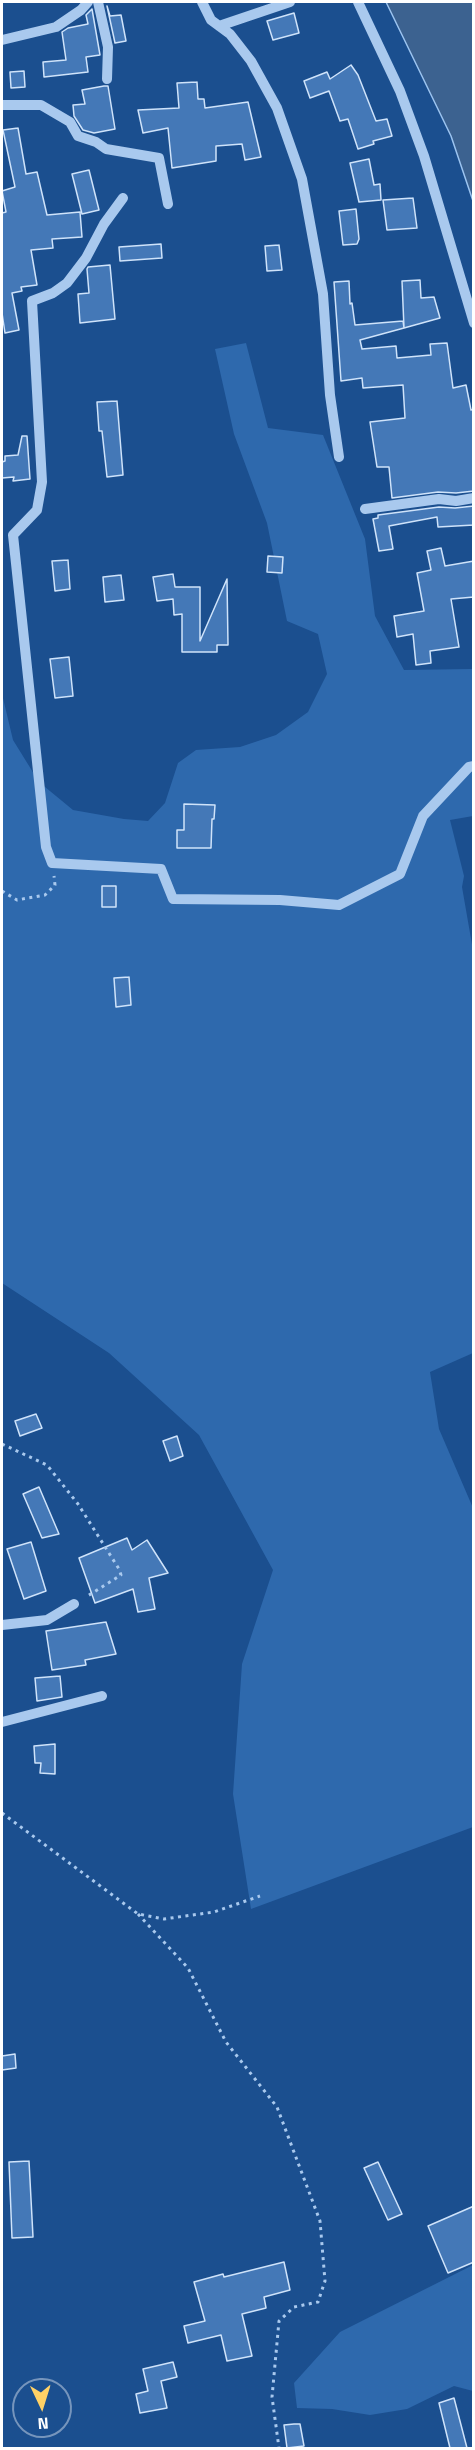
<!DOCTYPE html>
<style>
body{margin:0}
#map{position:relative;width:475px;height:2450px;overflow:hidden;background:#1b4f8f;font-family:"Titillium Web",sans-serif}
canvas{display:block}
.frame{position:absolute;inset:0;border:3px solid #fff;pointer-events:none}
.north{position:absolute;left:12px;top:2378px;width:60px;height:60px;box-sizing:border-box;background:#1b4f8f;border:2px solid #7695bc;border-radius:50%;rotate:176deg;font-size:16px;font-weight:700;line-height:24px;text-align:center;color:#fff}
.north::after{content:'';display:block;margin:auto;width:21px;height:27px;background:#ffd166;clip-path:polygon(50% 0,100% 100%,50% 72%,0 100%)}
</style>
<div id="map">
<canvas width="475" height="2450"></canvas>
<div class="frame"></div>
<div class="north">N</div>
</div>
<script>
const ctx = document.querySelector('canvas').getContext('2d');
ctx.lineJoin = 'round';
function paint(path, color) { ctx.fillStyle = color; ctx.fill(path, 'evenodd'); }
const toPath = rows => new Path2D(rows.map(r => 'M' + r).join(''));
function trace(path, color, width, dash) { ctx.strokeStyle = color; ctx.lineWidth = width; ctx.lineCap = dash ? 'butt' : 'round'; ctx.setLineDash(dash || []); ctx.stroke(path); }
const green = toPath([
 [246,343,268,428,323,435,365,539,375,616,404,670,473,669,473,816,450,820,464,876,462,887,474,956,473,1353,430,1372,439,1429,473,1508,473,1827,251,1909,233,1794,242,1664,273,1570,199,1435,109,1353,2,1283,2,694,13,740,39,782,73,810,124,819,148,821,165,803,178,763,196,750,240,747,276,735,308,712,327,674,318,634,287,621,267,523,234,434,215,349],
 [473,2265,473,2391,454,2386,407,2409,370,2415,332,2409,297,2408,294,2383,340,2332]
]);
const water = toPath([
 [386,2,473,2,473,201,451,136,386,2]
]);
const building = toPath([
 [107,6,110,16,121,15,126,41,115,43,107,6],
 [92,9,100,55,86,57,88,72,44,77,43,62,66,60,62,32,68,28,88,24,86,15,92,9],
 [294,13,299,33,273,40,267,21,294,13],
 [351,65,358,75,376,121,387,119,392,136,373,141,374,144,358,149,348,119,340,121,329,91,310,98,304,81,327,72,330,79,351,65],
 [24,71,25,87,11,88,10,72,24,71],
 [197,82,198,99,204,99,205,108,248,102,261,157,245,160,242,144,216,146,216,161,172,168,168,128,143,133,138,110,179,108,177,83,197,82],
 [104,86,108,86,115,129,94,133,83,130,74,116,73,105,85,104,82,90,104,86],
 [18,128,26,174,37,172,47,215,80,212,82,237,52,239,53,248,31,250,37,285,21,287,22,291,12,293,19,330,5,333,2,313,2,213,6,212,2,191,15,187,3,130,18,128],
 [369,159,374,185,380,184,381,200,359,202,350,163,369,159],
 [89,170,99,210,82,214,72,174,89,170],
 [413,198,417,228,387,230,383,200,413,198],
 [356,209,359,239,357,244,343,245,339,211,356,209],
 [161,244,162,258,120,261,119,247,161,244],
 [279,245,282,270,267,271,265,246,279,245],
 [110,265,115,319,80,323,78,294,89,293,87,269,88,267,110,265],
 [420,280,421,298,434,297,440,318,404,328,402,281,420,280],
 [349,281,350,304,352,303,355,325,403,321,404,328,360,340,362,349,396,346,397,358,431,355,430,344,447,343,453,388,466,385,471,410,474,409,474,491,456,493,438,492,392,498,389,467,377,467,370,422,405,418,403,385,363,388,362,378,341,381,334,282,349,281],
 [117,401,123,475,107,477,102,431,99,431,97,402,117,401],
 [22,436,27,436,30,479,13,481,14,477,2,478,2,462,5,461,5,456,18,455,22,436],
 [474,506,474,525,438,527,437,517,389,526,393,549,379,551,373,519,378,518,378,515,439,507,455,508,474,506],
 [441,548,445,566,474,561,474,597,451,599,459,647,430,651,431,663,416,665,413,634,397,637,394,616,424,611,417,573,431,570,427,551,441,548],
 [268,556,283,557,282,573,267,572,268,556],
 [68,560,70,589,55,591,52,561,68,560],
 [173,574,175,587,200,587,200,641,227,579,228,645,217,645,217,652,182,652,182,614,174,615,173,599,157,601,153,577,173,574],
 [121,575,124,600,105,602,103,577,121,575],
 [69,657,73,696,55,698,50,659,69,657],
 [184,804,215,805,214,819,212,819,211,848,177,848,177,830,184,830,184,804],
 [102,886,116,886,116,907,102,907,102,886],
 [129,977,131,1005,116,1007,114,978,129,977],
 [36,1414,42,1428,20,1436,15,1421,36,1414],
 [177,1436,183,1456,170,1461,163,1441,177,1436],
 [39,1487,59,1534,42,1538,23,1494,39,1487],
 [127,1538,132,1550,147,1540,168,1573,149,1578,155,1609,138,1612,133,1589,95,1603,79,1558,127,1538],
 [31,1542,46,1591,24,1599,7,1549,31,1542],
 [106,1622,116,1654,85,1660,86,1665,52,1670,46,1631,106,1622],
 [60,1676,62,1697,37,1701,35,1678,60,1676],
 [55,1744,55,1774,40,1773,41,1763,35,1763,34,1746,55,1744],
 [15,2054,16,2068,2,2070,2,2056,15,2054],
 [29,2161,33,2237,12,2238,9,2162,29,2161],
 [378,2162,402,2214,388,2220,364,2168,378,2162],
 [474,2206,474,2262,448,2273,428,2226,474,2206],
 [284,2262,290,2290,264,2297,266,2308,242,2314,252,2356,227,2361,221,2335,188,2343,184,2326,205,2321,194,2282,223,2274,224,2277,284,2262],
 [173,2362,177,2377,161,2381,167,2408,140,2413,136,2394,148,2391,143,2369,173,2362],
 [454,2398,467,2448,450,2448,439,2403,454,2398],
 [294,2424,300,2424,304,2446,287,2448,284,2425,294,2424]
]);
const path = toPath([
 [2,891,17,900,45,895,55,885,54,876],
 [2,1444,47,1465,78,1504,119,1569,121,1575,86,1597],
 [2,1813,138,1914,164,1919,214,1912,260,1896],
 [138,1914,188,1968,226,2042,277,2107,320,2221,325,2281,318,2302,294,2307,279,2321,272,2397,279,2448]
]);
const minor = toPath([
 [98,2,108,47,107,79],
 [202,2,211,20,230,34,251,61,277,108,302,179,323,294,330,395,339,457],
 [358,2,400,91,424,156,474,323],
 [219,26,290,2],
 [2,40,56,27,81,10,88,2],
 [2,105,41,105,70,122,78,136,96,142,106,149,159,158,168,204],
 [123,198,104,224,86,258,67,283,53,293,32,301,42,482,37,510,13,535,46,847,52,863,161,869,173,899,280,900,339,905,400,874,423,816,469,767,474,766],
 [365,509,439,499,456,501,474,498],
 [2,1625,47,1620,74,1604],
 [2,1722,102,1696]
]);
paint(green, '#2e69ad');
paint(water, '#3c6290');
trace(water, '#9cc4f0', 1.5);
paint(building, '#4478b7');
trace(building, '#cfe3fa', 1.5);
trace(path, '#a9c9ee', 3, [3, 4.5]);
trace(minor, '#a9c9ee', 10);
</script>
